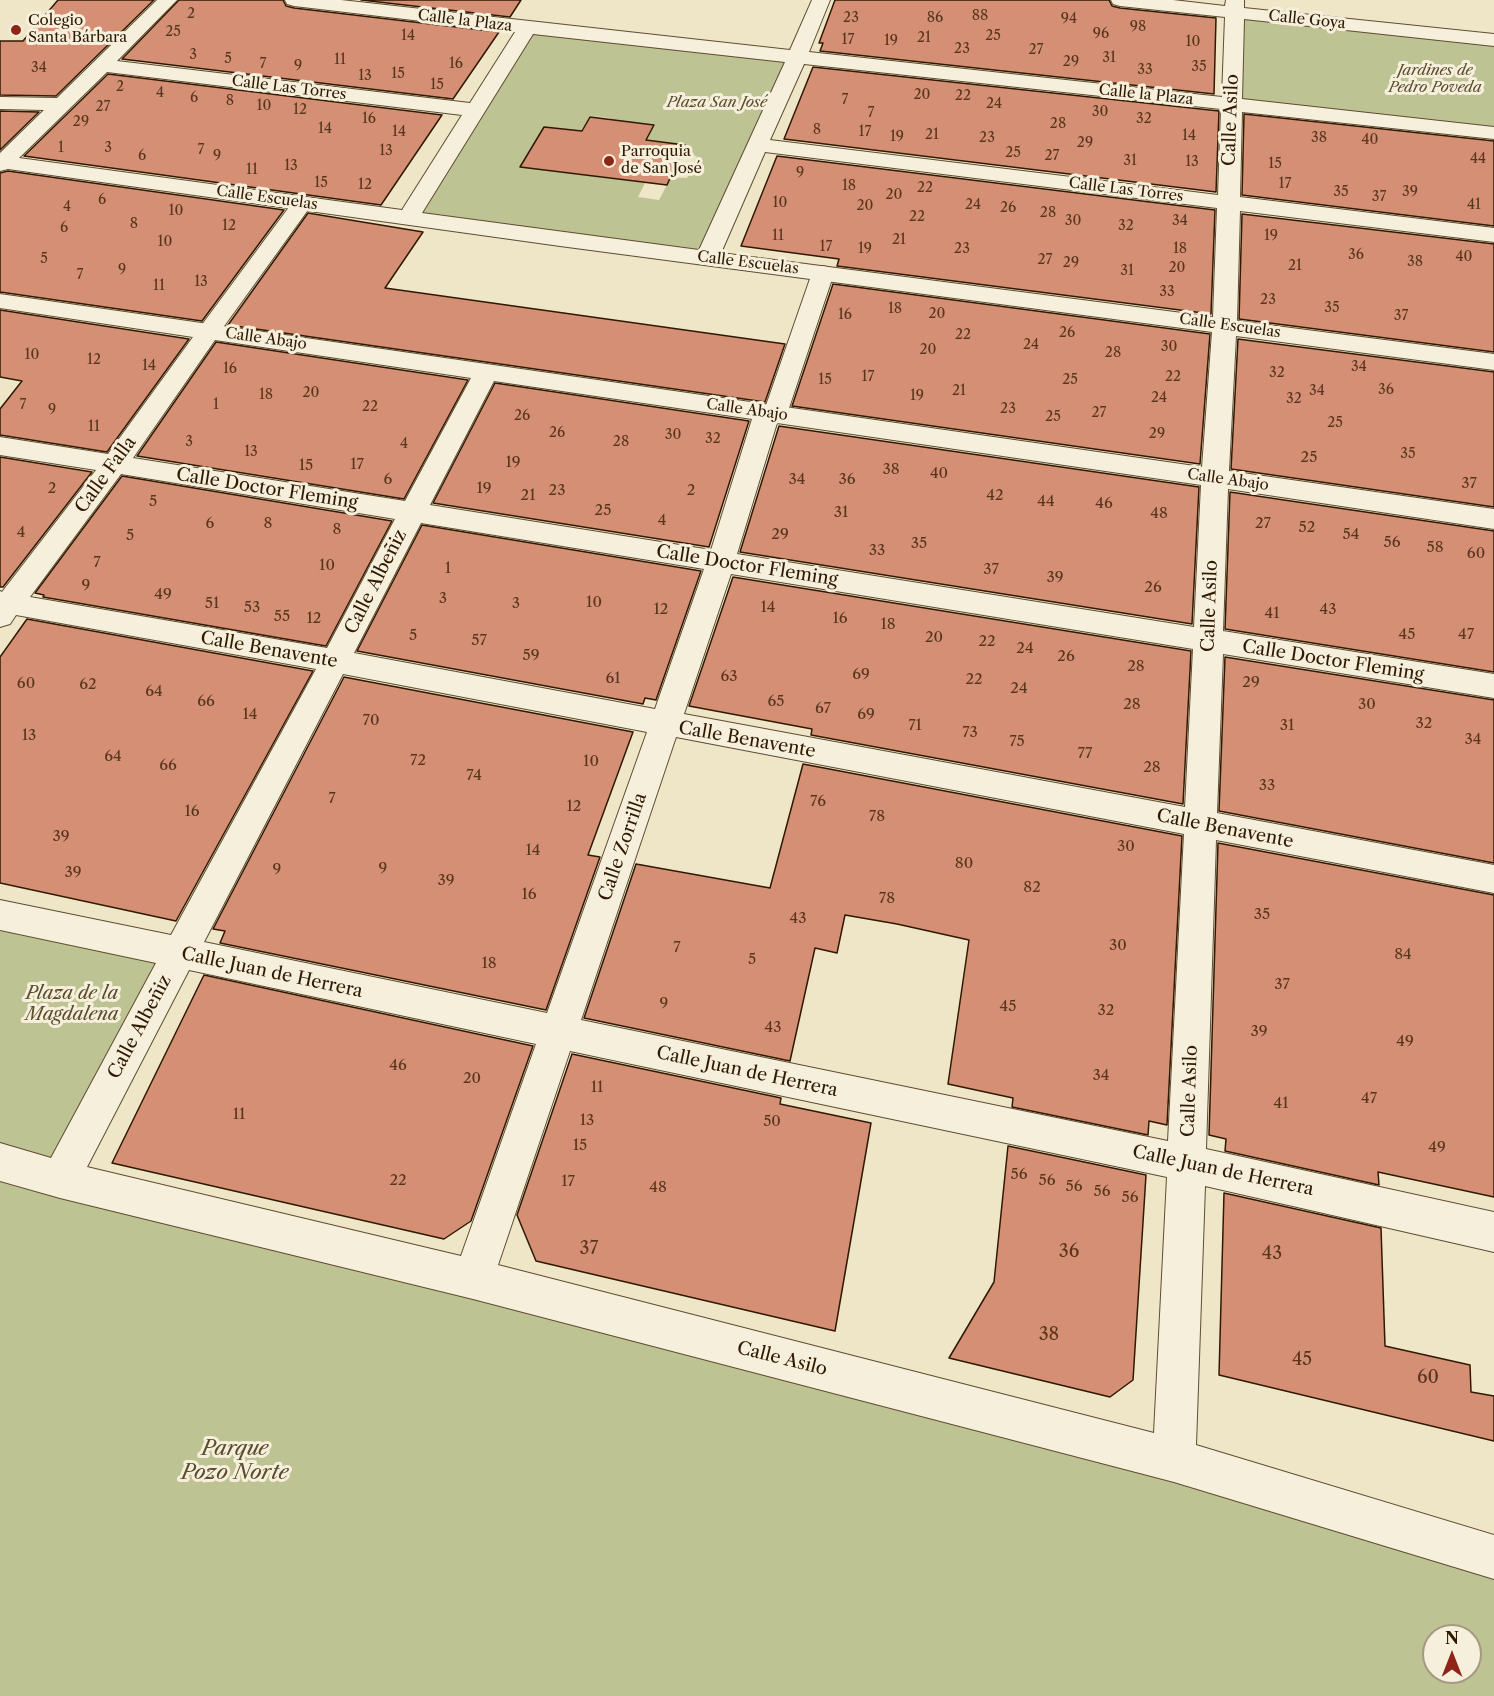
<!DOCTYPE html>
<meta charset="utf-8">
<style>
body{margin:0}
#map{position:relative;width:1494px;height:1696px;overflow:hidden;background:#efe6c8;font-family:"Libre Caslon Text",serif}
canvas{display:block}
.north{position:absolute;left:1422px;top:1624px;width:60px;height:60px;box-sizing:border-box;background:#f5efdb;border:2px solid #a69983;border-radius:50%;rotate:0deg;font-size:16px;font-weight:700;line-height:24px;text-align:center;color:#2f1900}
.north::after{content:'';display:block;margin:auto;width:21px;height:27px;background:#8f2418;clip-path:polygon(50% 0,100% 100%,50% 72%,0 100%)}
</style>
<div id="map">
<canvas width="1494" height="1696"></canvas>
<div class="north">N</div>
</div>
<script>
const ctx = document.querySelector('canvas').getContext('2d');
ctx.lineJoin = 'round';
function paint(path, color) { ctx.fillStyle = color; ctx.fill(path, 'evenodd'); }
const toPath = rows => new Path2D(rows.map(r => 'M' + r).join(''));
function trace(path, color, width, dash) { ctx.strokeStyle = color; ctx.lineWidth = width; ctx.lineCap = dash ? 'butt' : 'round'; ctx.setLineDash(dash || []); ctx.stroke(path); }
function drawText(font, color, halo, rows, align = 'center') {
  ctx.font = font + ' "Libre Caslon Text",serif'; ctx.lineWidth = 6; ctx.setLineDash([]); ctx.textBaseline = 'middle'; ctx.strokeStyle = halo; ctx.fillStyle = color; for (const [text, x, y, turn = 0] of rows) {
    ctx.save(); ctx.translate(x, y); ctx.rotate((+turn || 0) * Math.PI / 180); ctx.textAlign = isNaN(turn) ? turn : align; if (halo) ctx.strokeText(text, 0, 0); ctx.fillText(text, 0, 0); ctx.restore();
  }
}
const green = toPath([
 [1236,13,1494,40,1494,133,1231,105],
 [527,28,797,57,707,258,408,218],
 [591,116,610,118,606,126,634,130,638,123,653,124,638,140,685,145,681,153,697,156,687,178,671,177,659,200,638,197,645,183,521,167,544,127,590,132,584,127],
 [0,915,179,954,62,1174,849,1376,1494,1573,1494,1696,0,1696],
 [1434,1636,1470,1636,1470,1672,1434,1672]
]);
const building = toPath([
 [58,0,154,0,56,96,0,95,0,41,23,41,58,0],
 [179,0,283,0,286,6,294,8,499,32,453,99,122,59,179,0],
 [361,0,521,0,510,17,361,0],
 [835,0,1109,0,1112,6,1120,8,1216,18,1214,94,820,51,823,43,819,43,835,0],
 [813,67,1219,111,1216,192,784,139,813,67],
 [108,74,442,115,381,205,24,156,108,74],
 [0,111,39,112,0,150,0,111],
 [1244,114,1494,141,1494,226,1242,195,1244,114],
 [590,117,654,125,646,140,685,145,667,185,520,167,544,127,582,131,590,117],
 [777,156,1215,210,1211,314,837,266,839,259,741,246,777,156],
 [8,171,284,210,202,321,0,292,0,173,8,171],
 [308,213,423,232,385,288,785,344,765,402,228,325,308,213],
 [1242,214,1494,244,1494,352,1239,319,1242,214],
 [833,284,1210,334,1200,464,792,406,833,284],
 [0,310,189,339,107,452,0,435,0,409,22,381,0,377,0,310],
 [1238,339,1494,372,1494,507,1231,469,1238,339],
 [216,342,468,380,404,499,137,456,216,342],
 [495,383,749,421,709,547,433,503,495,383],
 [779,426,1199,487,1192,624,740,552,779,426],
 [0,457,92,472,3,587,0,587,0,457],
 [122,476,392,521,326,646,43,597,44,595,35,593,122,476],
 [1230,492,1494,531,1494,672,1225,629,1230,492],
 [422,525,701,571,656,700,645,698,643,704,357,651,422,525],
 [733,577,1191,651,1183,804,811,735,812,729,689,706,733,577],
 [27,619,313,671,176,921,0,883,0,657,27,619],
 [1225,657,1494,700,1494,863,1219,811,1225,657],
 [344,677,633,732,588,855,600,857,546,1010,220,943,225,931,213,929,344,677],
 [803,764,1182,836,1167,1125,1149,1121,1148,1135,1012,1107,1013,1098,948,1084,969,940,897,924,845,915,837,953,815,948,790,1061,584,1018,636,864,770,888,803,764],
 [1218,843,1494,895,1494,1197,1378,1172,1379,1185,1225,1151,1226,1139,1209,1135,1218,843],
 [204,975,533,1046,471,1221,444,1239,112,1163,204,975],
 [572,1054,781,1098,780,1104,871,1123,835,1331,536,1261,517,1215,572,1054],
 [1008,1146,1146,1175,1133,1380,1110,1397,949,1358,994,1282,1008,1146],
 [1224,1193,1381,1228,1385,1346,1470,1365,1471,1392,1494,1396,1494,1441,1219,1375,1224,1193]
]);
const pedestrian = toPath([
 [302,197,309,199,313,203,217,336,209,338,201,336,197,331,201,326,295,199,302,197],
 [823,266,831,268,834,273,787,414,784,420,775,422,766,420,763,414,812,273,815,268,823,266]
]);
const minor = toPath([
 [157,0,177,0,117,61,470,103,515,32,294,6,287,4,285,0,341,0,790,50,812,0,830,0,809,52,1222,97,1225,17,1120,6,1113,4,1111,0,1173,0,1225,6,1226,0,1244,0,1244,8,1494,34,1494,46,1244,19,1242,99,1494,127,1494,139,1242,112,1240,197,1494,228,1494,242,1240,211,1237,321,1494,354,1494,370,1236,336,1229,471,1494,509,1494,529,1228,489,1223,631,1494,674,1494,698,1223,654,1217,813,1494,865,1494,893,1216,840,1206,1149,1494,1212,1494,1252,1205,1186,1196,1445,1494,1535,1494,1579,1174,1482,473,1299,60,1198,0,1181,0,1143,51,1158,156,963,0,930,0,900,171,935,316,669,16,615,10,624,0,627,0,591,2,592,96,470,0,455,0,437,108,454,193,337,0,308,0,294,1202,467,1212,332,560,246,8,169,0,171,0,153,44,110,0,109,0,97,57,98,157,0],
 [533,34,785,62,699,250,422,213,533,34],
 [804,64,1221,109,1218,195,770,140,804,64],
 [107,72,462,115,402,210,19,158,107,72],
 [765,152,1217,208,1213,317,721,253,765,152],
 [215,340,471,378,405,501,133,458,215,340],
 [494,381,752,419,711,550,430,505,494,381],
 [777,423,1201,485,1194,627,737,554,777,423],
 [121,474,395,519,327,648,30,597,121,474],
 [421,523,704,569,655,709,354,653,421,523],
 [731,574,1193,649,1185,807,684,714,731,574],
 [343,674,647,732,547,1013,204,942,343,674],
 [676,737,1184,834,1168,1141,581,1020,676,737],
 [189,970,536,1044,461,1256,87,1167,189,970],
 [570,1051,1167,1177,1154,1433,498,1265,570,1051]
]);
const markers = [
 [16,30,6,"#8f2418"],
 [609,161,6,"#8f2418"]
];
const farNumbernames = [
 ["2",191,14],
 ["88",980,16],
 ["23",851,18],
 ["86",935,18],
 ["94",1069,19],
 ["98",1138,27],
 ["25",173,32],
 ["96",1101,34],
 ["14",408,36],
 ["25",993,36],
 ["21",924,38],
 ["17",848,40],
 ["19",891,41],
 ["10",1193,42],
 ["23",962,49],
 ["27",1036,50],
 ["3",193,55],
 ["31",1109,58],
 ["5",228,59],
 ["11",340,60],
 ["29",1071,62],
 ["7",263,64],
 ["16",456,64],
 ["9",298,66],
 ["35",1199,67],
 ["34",39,68],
 ["33",1145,70],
 ["15",398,74],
 ["13",365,76],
 ["15",437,85],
 ["2",120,87],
 ["4",160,93],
 ["20",922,95],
 ["22",963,96],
 ["6",194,98],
 ["7",845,100],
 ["8",230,101],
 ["24",994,104],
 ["10",264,106],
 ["27",103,107],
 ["12",300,110],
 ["30",1100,112],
 ["7",871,113],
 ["16",369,119],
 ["32",1144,119],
 ["29",81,122],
 ["28",1058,124],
 ["14",325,129],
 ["8",817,130],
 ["14",399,132],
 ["17",865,132],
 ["21",932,135],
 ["14",1189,136],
 ["19",897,137],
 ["23",987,138],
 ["38",1319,138],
 ["40",1370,140],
 ["29",1085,143],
 ["1",61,148],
 ["3",108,148],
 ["7",201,150],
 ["13",386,151],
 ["25",1013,153],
 ["6",142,156],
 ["9",217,156],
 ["27",1052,156],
 ["44",1478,159],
 ["31",1130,161],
 ["13",1192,162],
 ["15",1275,164],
 ["13",291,166],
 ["11",252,170],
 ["9",800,173],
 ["15",321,183],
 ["17",1285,184],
 ["12",365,185],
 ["18",849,186],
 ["22",925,188],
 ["35",1341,192],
 ["39",1410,192],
 ["20",894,195],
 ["37",1379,197],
 ["6",102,200],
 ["10",780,203],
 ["24",973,205],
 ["41",1474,205],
 ["20",865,206],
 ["4",67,207],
 ["26",1008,208],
 ["10",176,211],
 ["28",1048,213],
 ["22",917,217],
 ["30",1073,221],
 ["34",1180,221],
 ["8",134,224],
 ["12",229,226],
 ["32",1126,226],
 ["6",64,228],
 ["11",778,236],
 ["19",1271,236],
 ["21",899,240],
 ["10",165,242],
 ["17",826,247],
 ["19",865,249],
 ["23",962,249],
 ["18",1180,249],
 ["36",1356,255],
 ["40",1464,257],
 ["5",44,259],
 ["27",1045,260],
 ["38",1415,262],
 ["29",1071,263],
 ["21",1295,266],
 ["20",1177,268],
 ["9",122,270],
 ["31",1127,271],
 ["7",80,275],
 ["13",201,282],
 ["11",159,286],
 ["33",1167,292],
 ["23",1268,300],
 ["35",1332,308],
 ["18",895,309],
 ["20",937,314],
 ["16",845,315],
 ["37",1401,316],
 ["26",1067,333],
 ["22",963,335],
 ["24",1031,345],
 ["30",1169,347],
 ["20",928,350],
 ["28",1113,353],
 ["10",32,355],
 ["12",94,360],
 ["14",149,366],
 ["34",1359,367],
 ["16",230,369],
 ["32",1277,373],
 ["17",868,377],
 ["22",1173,377],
 ["15",825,380],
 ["25",1070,380],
 ["36",1386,390],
 ["21",959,391],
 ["34",1317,391],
 ["20",311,393],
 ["18",266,395],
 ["19",917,396],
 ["24",1159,398],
 ["32",1294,399],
 ["7",23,405],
 ["1",216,405],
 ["22",370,407],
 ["23",1008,409],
 ["9",52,410],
 ["27",1099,413],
 ["26",522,416],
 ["25",1053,417],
 ["25",1335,423],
 ["11",94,427],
 ["26",557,433],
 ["29",1157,434],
 ["30",673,435],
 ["32",713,439],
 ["3",189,442],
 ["28",621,442],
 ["4",404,444],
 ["13",251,452],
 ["35",1408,454]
];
const farStreetnames = [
 ["Calle Goya",1307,20,6],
 ["Calle la Plaza",465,21,7],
 ["Calle Las Torres",289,88,7],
 ["Calle la Plaza",1146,95,6],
 ["Calle Las Torres",1126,190,7],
 ["Calle Escuelas",267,198,8],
 ["Calle Escuelas",748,263,7],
 ["Calle Escuelas",1230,326,8],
 ["Calle Abajo",266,339,8],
 ["Calle Abajo",747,410,8],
 ["Calle Abajo",1228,480,8]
];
const farPoinames = [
 ["Colegio",28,21],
 ["Santa Bárbara",28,38],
 ["Parroquia",621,152],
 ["de San José",621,169]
];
const farParknames = [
 ["Jardines de",1435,71],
 ["Pedro Poveda",1435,88],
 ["Plaza San José",717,103]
];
const numberNames = [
 ["25",1309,458],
 ["19",513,463],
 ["17",357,465],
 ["15",306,466],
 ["38",891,470],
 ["40",939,474],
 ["6",388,480],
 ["34",797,480],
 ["36",847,480],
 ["37",1469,484],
 ["2",52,489],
 ["19",484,489],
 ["23",557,491],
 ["2",691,491],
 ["21",528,496],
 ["42",995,496],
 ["5",153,502],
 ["44",1046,502],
 ["46",1104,504],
 ["25",603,511],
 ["31",841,513],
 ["48",1159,514],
 ["4",662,521],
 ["6",210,524],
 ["8",268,524],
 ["27",1263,524],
 ["52",1307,528],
 ["8",337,530],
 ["4",21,533],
 ["29",780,535],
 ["54",1351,535],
 ["5",130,536],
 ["56",1392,543],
 ["35",919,544],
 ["58",1435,548],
 ["33",877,551],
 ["60",1476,554],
 ["7",97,563],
 ["10",327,566],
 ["1",448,569],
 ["37",991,570],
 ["39",1055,578],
 ["9",86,586],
 ["26",1153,588],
 ["49",163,595],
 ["3",443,599],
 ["10",594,603],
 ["51",212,604],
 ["3",516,604],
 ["53",252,608],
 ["14",768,608],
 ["12",661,610],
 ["43",1328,610],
 ["41",1272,614],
 ["55",282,617],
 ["12",314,619],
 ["16",840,619],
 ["18",888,625],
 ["45",1407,635],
 ["47",1466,635],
 ["5",413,636],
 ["20",934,638],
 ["57",479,641],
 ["22",987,642],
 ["24",1025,649],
 ["59",531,656],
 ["26",1066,657],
 ["28",1136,667],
 ["69",861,675],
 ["63",729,677],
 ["61",613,679],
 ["22",974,680],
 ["29",1251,683],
 ["60",26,684],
 ["62",88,685],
 ["24",1019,689],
 ["64",154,692],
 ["66",206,702],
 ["65",776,702],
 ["28",1132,705],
 ["30",1367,705],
 ["67",823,709],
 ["14",250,715],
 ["69",866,715],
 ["70",371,721],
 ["32",1424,724],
 ["71",915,726],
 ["31",1287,726],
 ["73",970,733],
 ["13",29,736],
 ["34",1473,740],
 ["75",1017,742],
 ["77",1085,754],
 ["64",113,757],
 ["72",418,761],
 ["10",591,762],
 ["66",168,766],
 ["28",1152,768],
 ["74",474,776],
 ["33",1267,786],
 ["7",332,799],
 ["76",818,802],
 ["12",574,807],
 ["16",192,812],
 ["78",877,817],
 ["39",61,837],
 ["30",1126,847],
 ["14",533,851],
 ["80",964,864],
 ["9",383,869],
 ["9",277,870],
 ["39",73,873],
 ["39",446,881],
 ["82",1032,888],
 ["16",529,895],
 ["78",887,899],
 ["35",1262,915],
 ["43",798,919],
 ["30",1118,946],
 ["7",677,948],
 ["84",1403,955],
 ["5",752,960],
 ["18",489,964],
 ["37",1282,985],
 ["9",664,1004],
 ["45",1008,1007],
 ["32",1106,1011],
 ["43",773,1028],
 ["39",1259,1032],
 ["49",1405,1042],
 ["46",398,1066],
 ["34",1101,1076],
 ["20",472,1079],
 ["11",597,1088],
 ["47",1369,1099],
 ["41",1281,1104],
 ["11",239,1115],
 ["13",587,1121],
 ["50",772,1122],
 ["15",580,1146],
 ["49",1437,1148],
 ["56",1019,1175],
 ["22",398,1181],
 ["56",1047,1181],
 ["17",568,1182],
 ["56",1074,1187],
 ["48",658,1188],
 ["56",1102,1192],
 ["56",1130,1198]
];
const streetNames = [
 ["Calle Asilo",1231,120,-88],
 ["Calle Falla",106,475,-54],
 ["Calle Doctor Fleming",267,489,9],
 ["Calle Doctor Fleming",747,566,9],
 ["Calle Albeñiz",376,582,-63],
 ["Calle Asilo",1210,606,-88],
 ["Calle Benavente",269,650,10],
 ["Calle Doctor Fleming",1333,661,9],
 ["Calle Benavente",747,740,10],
 ["Calle Benavente",1225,829,11],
 ["Calle Zorrilla",623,847,-71],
 ["Calle Juan de Herrera",272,973,12],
 ["Calle Albeñiz",140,1027,-62],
 ["Calle Juan de Herrera",747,1072,12],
 ["Calle Asilo",1190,1091,-88],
 ["Calle Juan de Herrera",1223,1171,12],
 ["Calle Asilo",782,1359,14]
];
const parkNames = [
 ["Plaza de la",72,994],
 ["Magdalena",72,1015]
];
const nearNumbernames = [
 ["37",589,1249],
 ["36",1069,1252],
 ["43",1272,1254],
 ["38",1049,1335],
 ["45",1302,1360],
 ["60",1428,1378]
];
const nearParknames = [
 ["Parque",235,1449],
 ["Pozo Norte",235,1473]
];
paint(green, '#bec393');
paint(building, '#d48f74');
trace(building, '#2f1900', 1.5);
trace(pedestrian, '#5f4c32', 2);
trace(minor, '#5f4c32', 2);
paint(pedestrian, '#f5efdb');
paint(minor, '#f5efdb');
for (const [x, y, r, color] of markers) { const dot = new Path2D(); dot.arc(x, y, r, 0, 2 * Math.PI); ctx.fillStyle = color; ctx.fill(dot); trace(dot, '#f5efdb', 2); }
drawText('14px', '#58361d', null, farNumbernames);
drawText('15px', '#2f1900', '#f5efdb', farStreetnames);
drawText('15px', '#2f1900', '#f5efdb', farPoinames, 'left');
drawText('italic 15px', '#5a4c2c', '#f5efdb', farParknames);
drawText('15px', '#58361d', null, numberNames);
drawText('18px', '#2f1900', '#f5efdb', streetNames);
drawText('italic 18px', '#5a4c2c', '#f5efdb', parkNames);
drawText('18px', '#58361d', null, nearNumbernames);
drawText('italic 21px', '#5a4c2c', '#f5efdb', nearParknames);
</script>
